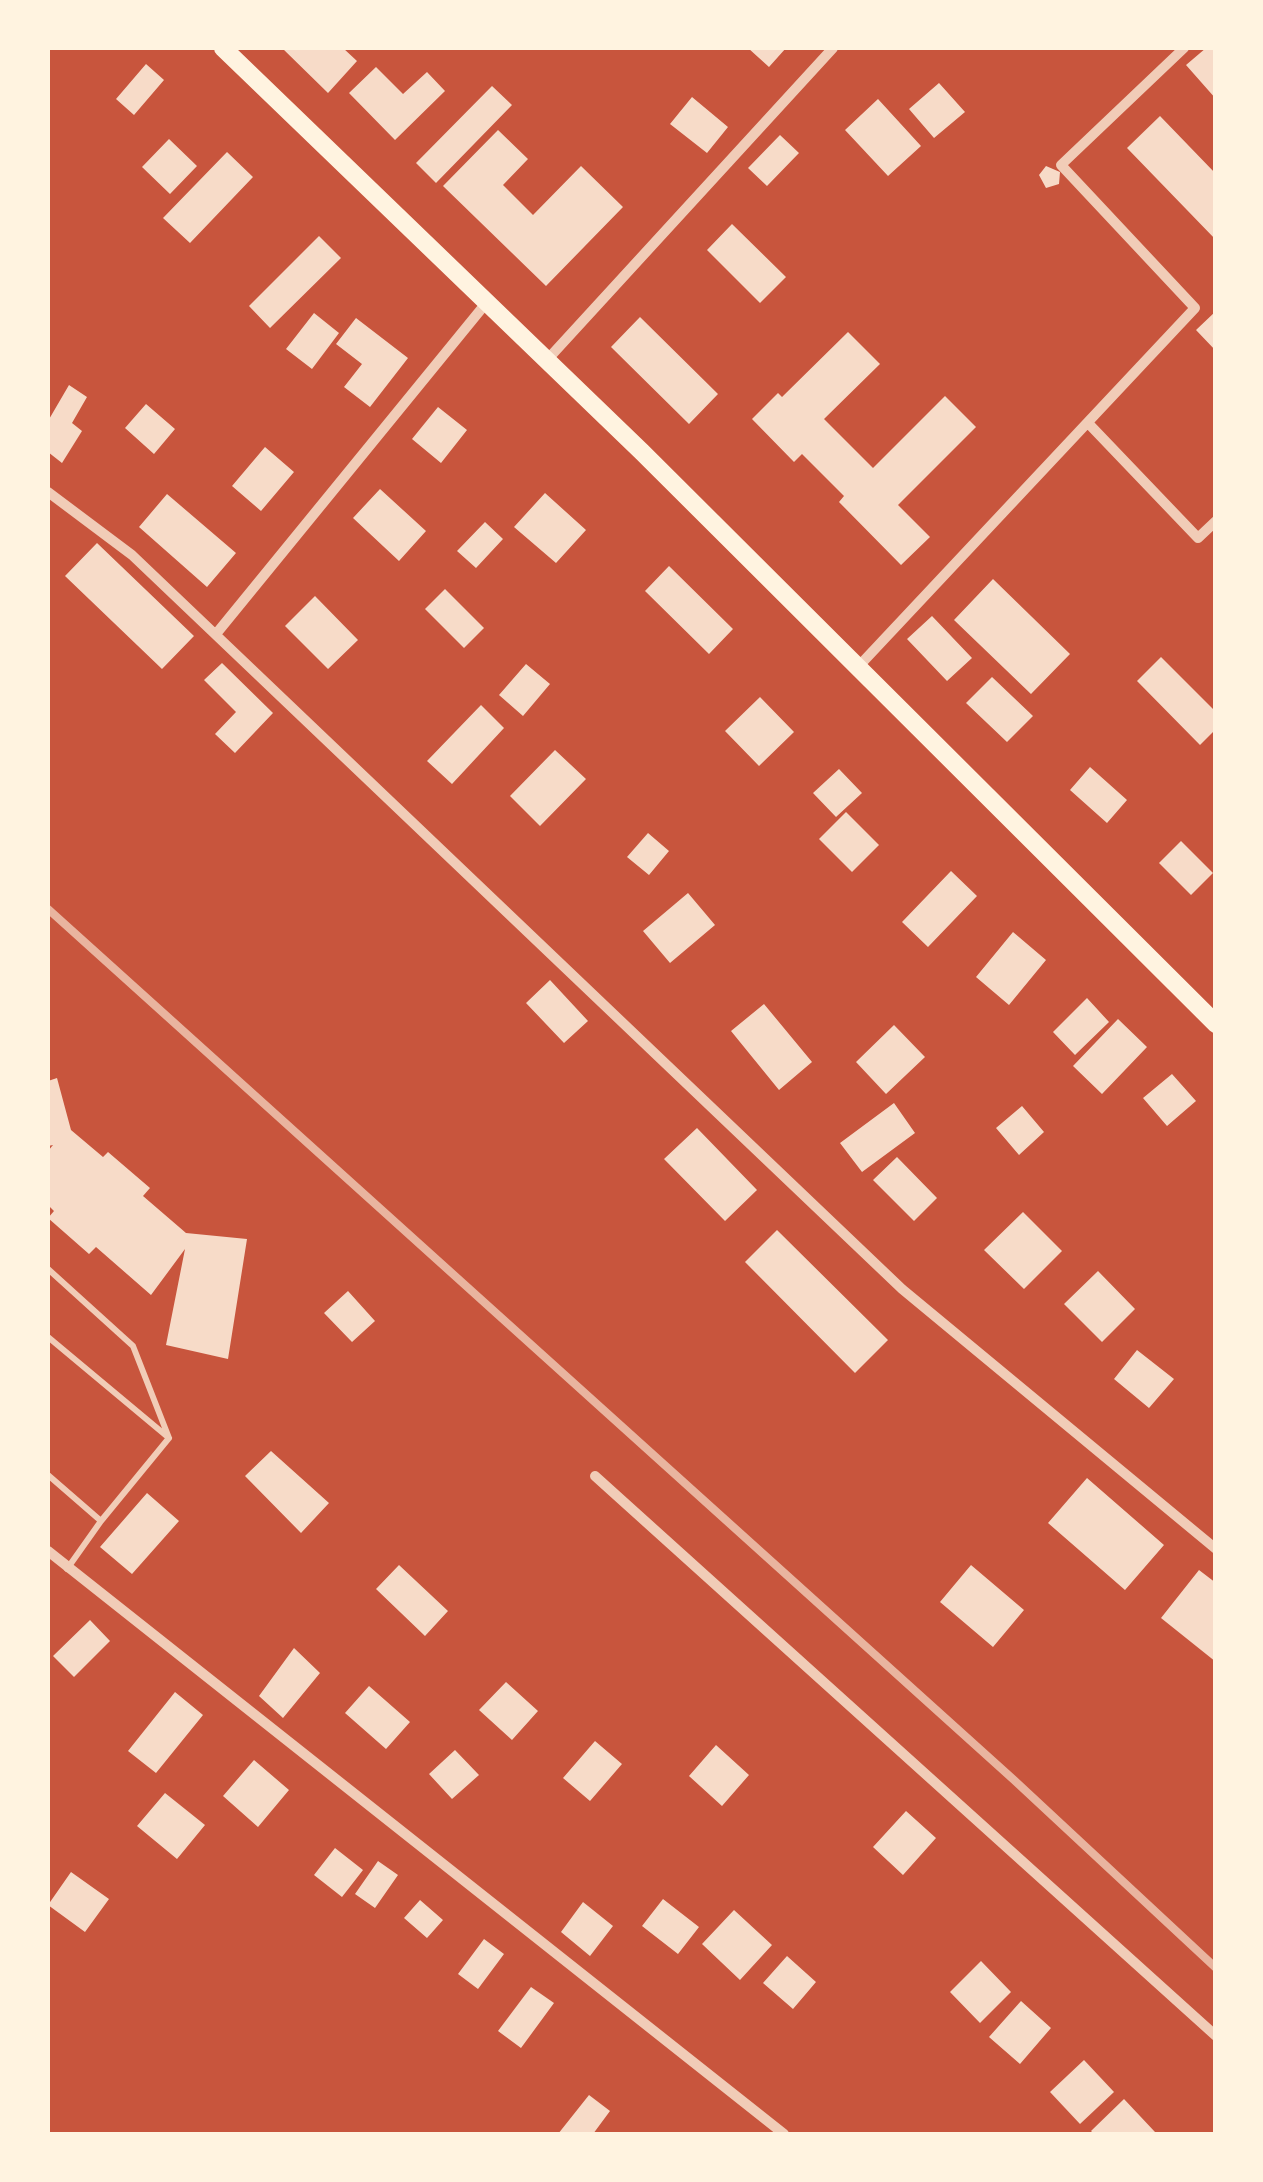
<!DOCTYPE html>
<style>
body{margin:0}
#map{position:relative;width:1263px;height:2182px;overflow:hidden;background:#c8553d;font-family:Rubik,sans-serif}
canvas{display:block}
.frame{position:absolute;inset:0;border:50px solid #fff3e0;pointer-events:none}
</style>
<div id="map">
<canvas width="1263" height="2182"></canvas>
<div class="frame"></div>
</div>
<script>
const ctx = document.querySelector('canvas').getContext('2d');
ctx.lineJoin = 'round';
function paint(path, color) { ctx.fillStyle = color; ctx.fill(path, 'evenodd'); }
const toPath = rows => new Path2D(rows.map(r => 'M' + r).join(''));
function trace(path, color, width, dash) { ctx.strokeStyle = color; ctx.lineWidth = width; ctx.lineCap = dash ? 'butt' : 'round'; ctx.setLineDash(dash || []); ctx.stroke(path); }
const building = toPath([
 [282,48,343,48,357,61,328,93],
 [748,48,786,48,769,67],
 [1206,48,1216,48,1216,99,1186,65],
 [146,64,164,80,134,115,116,99],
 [376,67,403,94,427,72,445,91,395,140,349,93],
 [939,83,965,112,934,138,909,109],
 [492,86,512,105,436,183,416,163],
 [692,97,728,127,707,153,670,124],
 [878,99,921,146,888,176,845,130],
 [1160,116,1216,174,1216,240,1127,148],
 [498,130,528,159,503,185,533,215,581,166,623,207,546,286,443,186],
 [780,135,799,153,767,186,748,168],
 [169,139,197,166,170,194,142,167],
 [227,152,253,177,190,243,163,218],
 [1046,166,1060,172,1059,184,1046,188,1039,175],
 [732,224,786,277,760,303,707,250],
 [319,236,341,258,270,328,249,306],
 [1216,311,1216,351,1196,330],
 [314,313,339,333,312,369,286,349],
 [640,317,718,394,689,424,611,347],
 [356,318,408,358,370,407,344,387,362,364,336,344],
 [848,332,880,364,824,419,873,468,945,396,976,427,898,505,930,537,901,565,839,502,844,496,802,454,794,462,752,419,778,393,782,397],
 [69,385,87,397,72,423,82,431,62,463,48,452,48,421],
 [146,404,175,429,154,454,125,428],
 [438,407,467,430,441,463,412,439],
 [265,447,294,472,261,511,232,486],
 [380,489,426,531,399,561,353,518],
 [545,493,586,530,556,563,514,527],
 [167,494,236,553,207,587,139,527],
 [485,522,503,539,476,568,457,551],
 [97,543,194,636,162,669,65,576],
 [669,566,733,629,709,654,645,591],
 [993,579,1070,654,1031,694,954,620],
 [445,589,484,628,464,648,425,609],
 [315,596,358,640,328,669,285,626],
 [932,616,972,658,947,681,907,639],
 [1161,657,1216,712,1216,729,1200,745,1137,681],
 [222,663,273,713,235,753,215,734,236,712,204,680],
 [526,664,550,684,523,716,499,695],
 [992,677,1033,716,1007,742,966,703],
 [760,697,794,732,759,766,725,731],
 [481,705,504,728,452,784,427,761],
 [555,750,586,779,540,826,510,796],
 [1090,767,1127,800,1107,823,1070,790],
 [839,769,862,793,836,817,813,793],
 [846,812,879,845,852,872,819,839],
 [648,833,669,851,649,875,627,857],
 [1181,841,1213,873,1191,895,1159,863],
 [951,871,977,896,928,947,902,922],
 [688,893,715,925,670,963,643,931],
 [1013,932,1046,960,1009,1005,976,977],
 [550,980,588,1021,564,1043,526,1003],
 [1087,998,1109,1022,1075,1055,1053,1032],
 [764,1004,812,1062,779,1090,731,1031],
 [1118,1019,1147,1047,1102,1094,1073,1066],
 [894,1025,925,1057,886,1094,856,1062],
 [1172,1074,1196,1101,1167,1126,1143,1098],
 [57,1078,71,1130,103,1157,108,1152,150,1188,143,1196,186,1233,247,1239,228,1359,166,1345,185,1249,151,1295,96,1247,89,1254,48,1218,54,1211,48,1205,48,1151,53,1145,48,1146,48,1081],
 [894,1103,915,1133,862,1172,840,1143],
 [1022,1106,1044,1132,1019,1155,996,1128],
 [697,1128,757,1190,725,1221,664,1159],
 [897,1157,937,1198,914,1221,873,1180],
 [1023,1212,1062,1251,1024,1289,984,1250],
 [777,1230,888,1340,855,1373,745,1262],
 [1098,1271,1135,1309,1102,1342,1064,1304],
 [348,1291,375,1321,352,1342,324,1313],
 [1137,1350,1174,1379,1149,1408,1114,1379],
 [271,1451,329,1503,301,1533,245,1476],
 [1087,1478,1164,1545,1125,1590,1048,1523],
 [147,1493,179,1521,132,1574,100,1547],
 [399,1565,448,1611,425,1636,376,1589],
 [971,1565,1024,1610,993,1647,940,1602],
 [1199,1570,1216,1583,1216,1662,1161,1618],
 [90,1620,110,1641,74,1677,53,1656],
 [294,1648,320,1673,283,1718,259,1696],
 [506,1682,538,1711,512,1740,479,1710],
 [369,1686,410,1722,386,1749,345,1713],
 [175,1692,203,1715,156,1773,128,1751],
 [595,1741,622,1764,590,1801,563,1778],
 [716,1745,749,1775,722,1806,689,1776],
 [455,1750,479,1775,452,1799,429,1774],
 [254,1760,289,1790,258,1827,223,1796],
 [165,1793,205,1825,177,1859,137,1826],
 [906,1811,936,1838,903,1875,873,1847],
 [335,1848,363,1870,342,1897,314,1875],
 [378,1861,398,1875,375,1908,355,1894],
 [71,1872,109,1899,85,1932,48,1905],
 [663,1899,699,1927,678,1954,642,1926],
 [420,1900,443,1920,427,1938,404,1918],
 [583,1902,613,1926,590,1956,561,1932],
 [734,1910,772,1945,740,1980,702,1944],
 [484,1939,504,1954,478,1989,458,1974],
 [787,1956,816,1982,793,2009,763,1983],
 [981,1961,1011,1992,980,2023,950,1992],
 [531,1987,554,2003,521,2048,498,2031],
 [1021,2001,1051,2028,1020,2064,989,2037],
 [1084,2060,1114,2092,1080,2124,1050,2092],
 [589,2095,610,2111,593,2134,558,2134],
 [1124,2099,1155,2132,1152,2134,1094,2134,1091,2131]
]);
const service = toPath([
 [48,1269,133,1346,169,1438],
 [48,1337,169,1438,101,1521,67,1569],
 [48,1475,101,1521]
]);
const minor = toPath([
 [547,360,833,48],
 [1088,423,1198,538,1216,521],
 [48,492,132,555,902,1289,1216,1549],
 [216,634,487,302],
 [858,667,1195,308,1061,165,1184,48],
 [595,1476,1216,2036],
 [48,1551,784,2134]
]);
const secondary = toPath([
 [223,48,642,452,1216,1024]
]);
const rail = toPath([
 [48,909,1014,1780,1216,1968]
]);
paint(building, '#f7dbc8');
trace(service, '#f1ccb7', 6);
trace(minor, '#f1ccb7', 10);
trace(secondary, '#fff3e0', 18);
trace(rail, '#e9b49f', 8);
</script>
